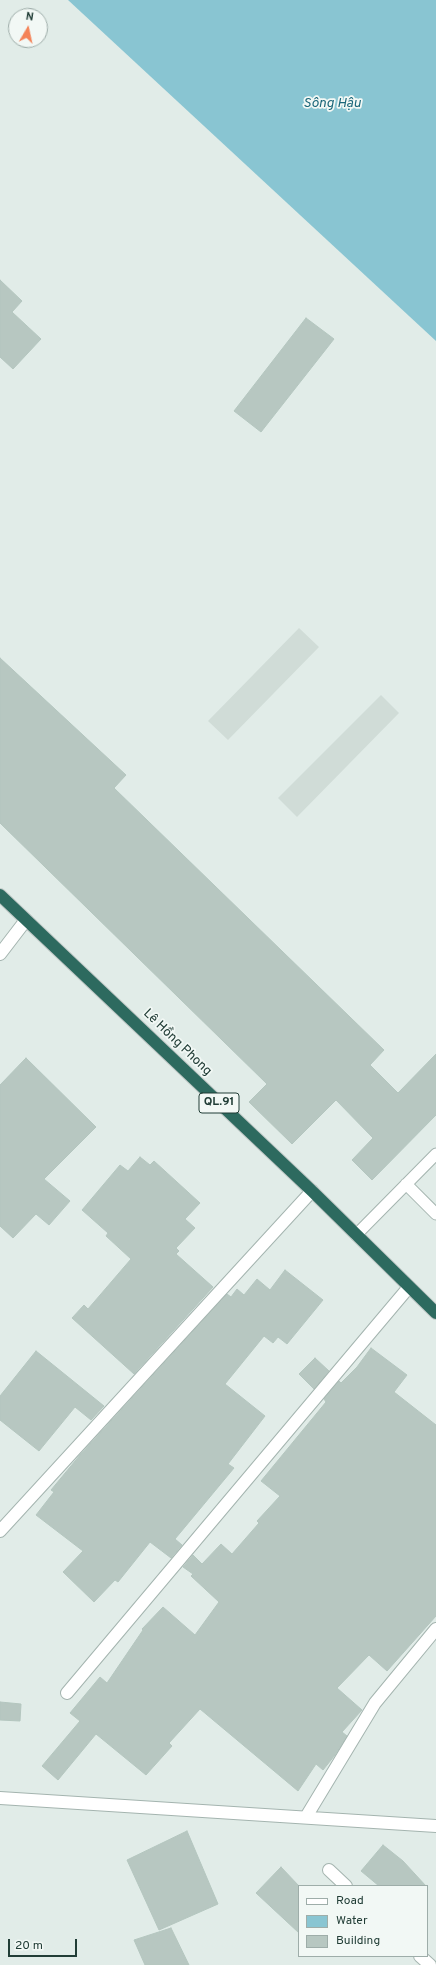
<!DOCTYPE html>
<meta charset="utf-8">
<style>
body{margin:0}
#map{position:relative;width:436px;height:1965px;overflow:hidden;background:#e1ece8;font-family:Overpass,sans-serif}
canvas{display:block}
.legend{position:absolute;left:298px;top:1885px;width:130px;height:72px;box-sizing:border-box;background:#f2f8f5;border:1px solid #9eada9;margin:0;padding:5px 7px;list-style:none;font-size:12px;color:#213d36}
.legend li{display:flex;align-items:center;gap:8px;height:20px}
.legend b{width:20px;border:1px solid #9eada9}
.north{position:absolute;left:8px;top:8px;width:40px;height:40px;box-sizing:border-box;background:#f2f8f5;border:1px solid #9eada9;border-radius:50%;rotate:9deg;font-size:11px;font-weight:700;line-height:16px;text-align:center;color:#213d36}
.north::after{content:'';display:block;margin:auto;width:14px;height:18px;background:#f48358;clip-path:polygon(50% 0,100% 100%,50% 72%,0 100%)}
.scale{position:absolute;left:8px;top:1939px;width:69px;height:18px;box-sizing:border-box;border:2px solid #213d36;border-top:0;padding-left:5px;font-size:12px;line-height:14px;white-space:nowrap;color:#213d36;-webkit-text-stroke:3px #f2f8f5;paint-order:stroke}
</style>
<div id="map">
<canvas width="436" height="1965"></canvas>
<ul class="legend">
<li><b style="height:5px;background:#fff"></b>Road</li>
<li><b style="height:11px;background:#89c5d2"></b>Water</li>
<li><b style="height:11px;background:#b7c7c1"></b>Building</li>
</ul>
<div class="north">N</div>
<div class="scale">20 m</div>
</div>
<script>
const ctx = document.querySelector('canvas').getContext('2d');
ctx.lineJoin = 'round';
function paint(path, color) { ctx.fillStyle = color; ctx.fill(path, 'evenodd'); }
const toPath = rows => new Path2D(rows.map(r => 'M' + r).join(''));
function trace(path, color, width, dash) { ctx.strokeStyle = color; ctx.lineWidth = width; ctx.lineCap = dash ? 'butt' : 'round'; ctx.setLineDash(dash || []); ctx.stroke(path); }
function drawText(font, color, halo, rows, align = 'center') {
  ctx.font = font + ' Overpass,sans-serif'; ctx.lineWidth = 3.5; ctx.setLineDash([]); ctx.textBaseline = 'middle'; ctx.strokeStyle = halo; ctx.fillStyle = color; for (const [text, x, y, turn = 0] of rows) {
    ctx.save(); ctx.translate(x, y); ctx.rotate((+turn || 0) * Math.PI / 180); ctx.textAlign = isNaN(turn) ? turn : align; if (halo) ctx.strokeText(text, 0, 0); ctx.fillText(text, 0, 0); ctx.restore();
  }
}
const built = toPath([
 [299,628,319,647,228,740,208,721],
 [381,695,399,713,297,817,278,798]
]);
const water = toPath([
 [68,0,436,0,436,341]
]);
const building = toPath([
 [0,280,22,301,12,312,41,339,13,369,0,357,0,280],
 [306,318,334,339,261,432,234,411,306,318],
 [0,658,126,775,114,788,384,1050,370,1065,398,1093,436,1054,436,1115,372,1180,352,1160,373,1138,336,1100,292,1144,249,1102,267,1084,0,823,0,658],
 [26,1058,96,1127,44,1179,70,1201,49,1225,36,1214,13,1238,0,1226,0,1085,26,1058],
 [140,1157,150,1165,154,1161,200,1203,185,1219,195,1228,176,1248,179,1251,176,1254,213,1287,134,1374,72,1318,84,1305,88,1309,131,1259,106,1236,108,1233,82,1210,120,1165,128,1171,140,1157],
 [285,1270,323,1300,287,1344,278,1337,273,1343,264,1336,225,1384,265,1416,228,1464,234,1468,175,1539,182,1545,171,1558,150,1542,118,1582,115,1580,94,1602,63,1572,83,1551,36,1515,54,1492,51,1490,80,1455,227,1294,231,1297,237,1289,244,1295,257,1279,270,1290,285,1270],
 [371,1348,407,1375,394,1392,436,1425,436,1616,387,1671,369,1655,337,1688,362,1710,342,1732,347,1736,335,1755,323,1770,316,1764,298,1791,200,1709,169,1743,172,1746,146,1775,96,1734,58,1780,42,1766,80,1721,70,1713,100,1677,107,1683,143,1630,142,1629,163,1607,195,1635,219,1602,191,1576,193,1574,183,1567,193,1555,202,1564,221,1544,232,1554,259,1523,257,1521,280,1496,261,1481,326,1402,324,1399,339,1381,341,1383,357,1367,371,1348],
 [36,1351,104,1406,91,1420,75,1407,39,1451,0,1420,0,1396,36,1351],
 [315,1358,329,1371,314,1389,299,1374,315,1358],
 [0,1702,21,1704,20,1721,0,1720,0,1702],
 [187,1831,218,1904,159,1930,127,1860,187,1831],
 [383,1845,403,1861,426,1886,379,1886,361,1871,383,1845],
 [281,1867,299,1886,299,1933,256,1893,281,1867],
 [171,1928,189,1965,145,1965,134,1940,171,1928]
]);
const lane = toPath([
 [406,1184,436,1214],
 [356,1235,436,1154]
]);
const street = toPath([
 [0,954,26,920],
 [0,1531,312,1191],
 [67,1693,409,1287],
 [0,1798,436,1826],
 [306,1817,375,1703,436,1629],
 [329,1870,346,1886],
 [420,1956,430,1965]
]);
const highway = toPath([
 [0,895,312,1191,436,1313]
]);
const shields = [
 [219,1103,40]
];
const shieldNames = [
 ["QL.91",219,1103]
];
const streetNames = [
 ["Lê Hồng Phong",177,1043,44]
];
const waterNames = [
 ["Sông Hậu",332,104]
];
paint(built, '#d0dcd7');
paint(water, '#89c5d2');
paint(building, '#b7c7c1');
trace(building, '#b4c6bf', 1);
trace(lane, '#a4b4af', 13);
trace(street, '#a4b4af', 14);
trace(highway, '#c1c9c7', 14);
trace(lane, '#fff', 11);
trace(street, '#fff', 12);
trace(highway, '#2d6a5f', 12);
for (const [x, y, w] of shields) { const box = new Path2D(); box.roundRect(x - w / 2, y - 10, w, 20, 3); ctx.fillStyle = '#f2f8f5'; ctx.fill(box); trace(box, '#213d36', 1); }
drawText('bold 12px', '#213d36', null, shieldNames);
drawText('13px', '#213d36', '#f2f8f5', streetNames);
drawText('italic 14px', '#1b677a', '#f2f8f5', waterNames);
</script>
